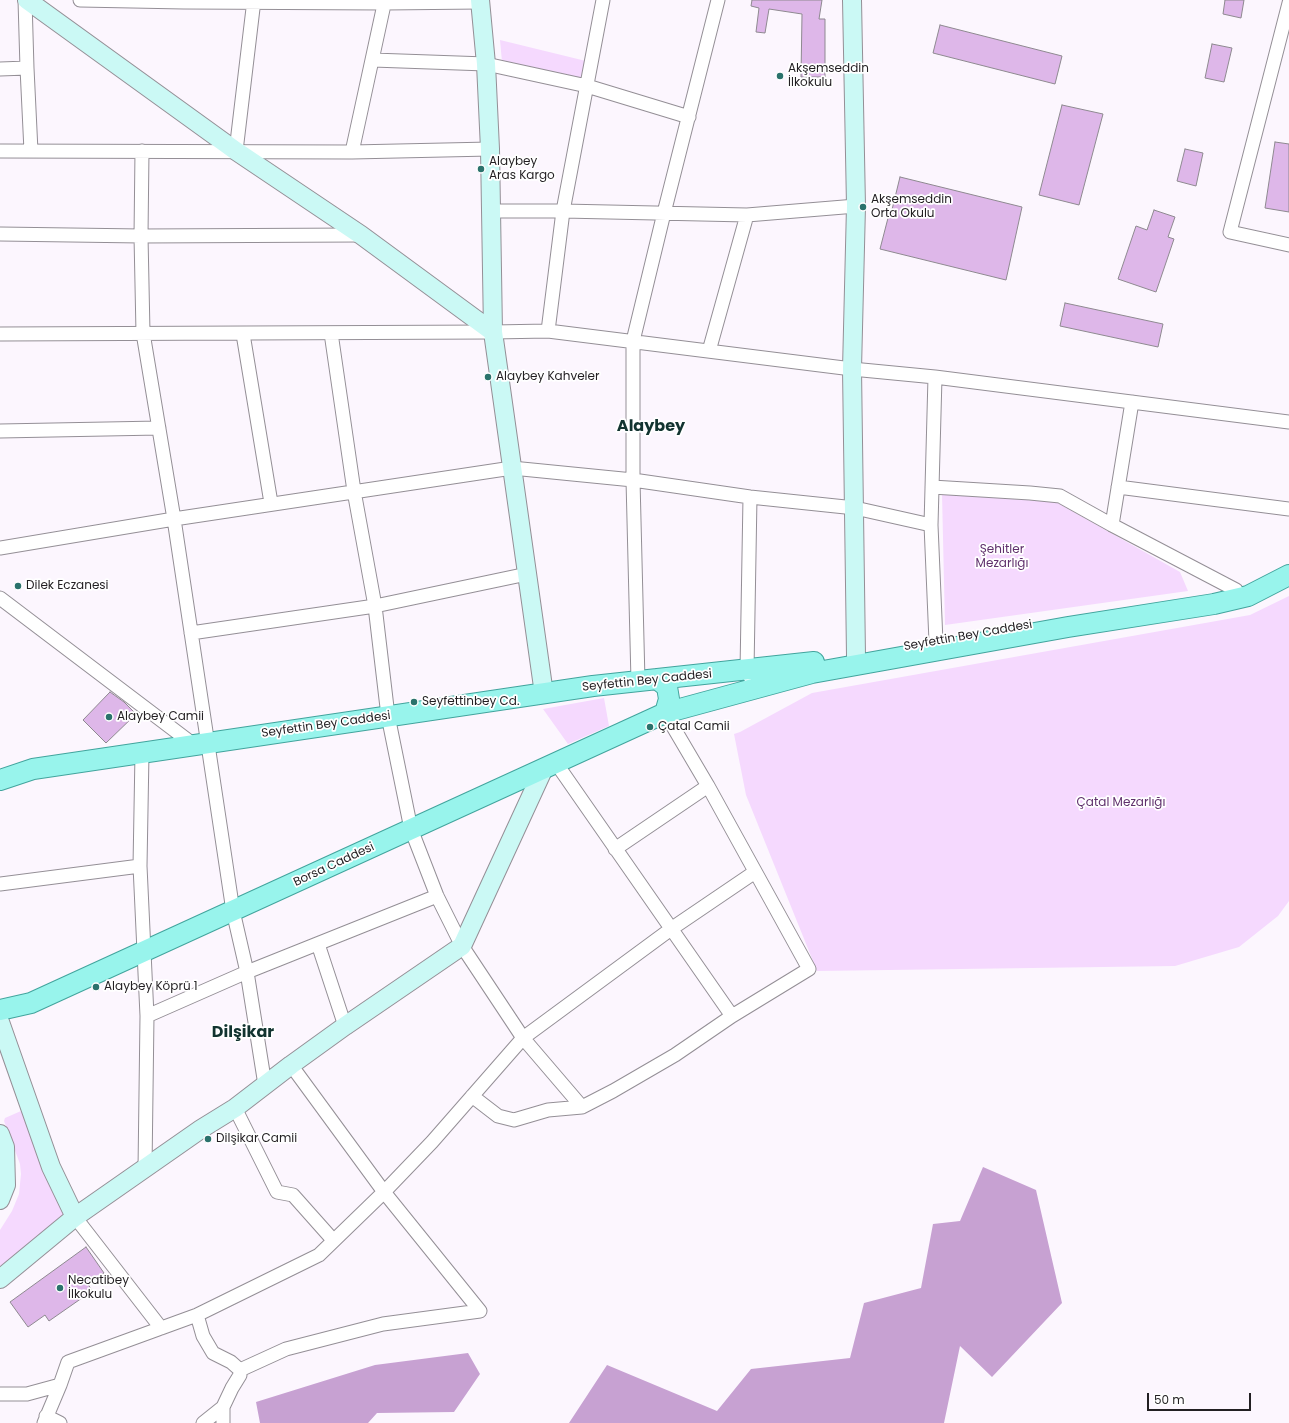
<!DOCTYPE html>
<meta charset="utf-8">
<style>
body{margin:0}
#map{position:relative;width:1289px;height:1423px;overflow:hidden;background:#fcf6fe;font-family:Poppins,sans-serif}
canvas{display:block}
.scale{position:absolute;left:1147px;top:1393px;width:104px;height:18px;box-sizing:border-box;border:2px solid #221f22;border-top:0;padding-left:5px;font-size:12px;line-height:14px;white-space:nowrap;color:#221f22;-webkit-text-stroke:3px #fff;paint-order:stroke}
</style>
<div id="map">
<canvas width="1289" height="1423"></canvas>
<div class="scale">50 m</div>
</div>
<script>
const ctx = document.querySelector('canvas').getContext('2d');
ctx.lineJoin = 'round';
function paint(path, color) { ctx.fillStyle = color; ctx.fill(path, 'evenodd'); }
const toPath = rows => new Path2D(rows.map(r => 'M' + r).join(''));
function trace(path, color, width, dash) { ctx.strokeStyle = color; ctx.lineWidth = width; ctx.lineCap = dash ? 'butt' : 'round'; ctx.setLineDash(dash || []); ctx.stroke(path); }
function drawText(font, color, halo, rows, align = 'center') {
  ctx.font = font + ' Poppins,sans-serif'; ctx.lineWidth = 3.5; ctx.setLineDash([]); ctx.textBaseline = 'middle'; ctx.strokeStyle = halo; ctx.fillStyle = color; for (const [text, x, y, turn = 0] of rows) {
    ctx.save(); ctx.translate(x, y); ctx.rotate((+turn || 0) * Math.PI / 180); ctx.textAlign = isNaN(turn) ? turn : align; if (halo) ctx.strokeText(text, 0, 0); ctx.fillText(text, 0, 0); ctx.restore();
  }
}
const green = toPath([
 [500,40,590,62,584,81,502,62],
 [942,494,1056,502,1180,572,1188,591,945,625],
 [1289,596,1289,901,1278,916,1239,947,1175,966,817,971,746,795,734,734,740,732,812,693,1250,615],
 [604,698,609,726,568,744,543,709],
 [21,1111,25,1112,62,1205,63,1216,57,1225,0,1266,0,1230,12,1211,19,1194,21,1174,20,1164,4,1121,5,1118]
]);
const forest = toPath([
 [983,1167,1036,1190,1062,1303,992,1377,960,1346,944,1423,569,1423,607,1365,717,1411,751,1369,850,1358,864,1303,921,1288,933,1224,960,1221],
 [468,1353,480,1374,454,1412,377,1413,368,1423,260,1423,256,1402,375,1365]
]);
const building = toPath([
 [752,0,822,0,819,19,825,19,825,77,801,77,802,14,769,9,765,33,756,32,759,8,751,6,752,0],
 [1225,0,1244,0,1241,18,1223,14,1225,0],
 [940,25,1062,56,1055,84,933,53,940,25],
 [1212,44,1232,48,1224,82,1205,78,1212,44],
 [1062,105,1103,114,1079,205,1039,195,1062,105],
 [1275,142,1289,144,1289,212,1265,208,1275,142],
 [1185,149,1203,153,1196,186,1177,181,1185,149],
 [900,177,1022,207,1006,280,880,249,888,218,890,218,900,177],
 [1154,210,1175,217,1168,237,1174,239,1156,292,1118,279,1136,226,1147,230,1154,210],
 [1065,303,1163,324,1158,347,1060,326,1065,303],
 [110,692,124,702,136,714,106,743,83,720,110,692],
 [86,1247,104,1273,88,1284,92,1291,49,1321,45,1315,28,1327,10,1302,86,1247]
]);
const street = toPath([
 [25,0,27,68,31,151],
 [80,0,184,2,385,3,481,2],
 [1289,3,1230,232,1289,245],
 [373,60,486,64,587,86,689,117],
 [0,69,27,68],
 [0,151,352,152,490,149],
 [142,151,141,236,143,333,174,519,233,911,247,972,265,1085],
 [236,151,254,0],
 [352,152,385,0],
 [491,211,563,211,747,215,856,206],
 [0,234,141,236,361,235],
 [548,331,563,211,603,0],
 [331,333,354,491,375,606,388,716,411,829,437,896,462,946,523,1038,582,1107],
 [0,334,493,332,548,331,852,369,935,377,1289,422],
 [243,334,271,503],
 [709,351,747,215],
 [935,377,931,525,936,642],
 [0,431,159,428],
 [932,487,1030,493,1060,496,1112,525,1236,590],
 [1118,487,1289,509],
 [1112,525,1132,402],
 [0,548,174,519,512,468,633,480,750,497,855,508,931,525],
 [0,598,194,745],
 [191,633,375,606,527,574],
 [750,677,747,670,750,497],
 [638,681,633,480,633,341,664,213,718,0],
 [142,753,140,866,147,1016,145,1169],
 [556,763,732,1016],
 [615,849,708,786],
 [0,884,140,866],
 [318,944,345,1026],
 [147,1016,247,972,437,896],
 [472,1096,498,1116,514,1120,548,1110,582,1107,613,1091,675,1055,732,1016,809,969,708,786,665,713],
 [235,1108,277,1192,293,1195,333,1240],
 [75,1217,161,1328],
 [197,1315,203,1336,213,1353,231,1362,240,1370,240,1375,232,1388,223,1407,223,1423],
 [240,1370,286,1349,383,1324,480,1311,384,1192,291,1065],
 [0,1394,27,1394,60,1385,68,1362,197,1315,319,1255,384,1192,432,1142,523,1038,671,929,755,872],
 [46,1416,60,1423],
 [44,1423,60,1385],
 [203,1423,223,1407]
]);
const secondary = toPath([
 [27,0,236,151,361,235,493,332],
 [480,0,486,64,490,149,493,332,544,694],
 [852,0,856,206,852,369,856,656],
 [0,1022,51,1167,75,1217],
 [0,1134,5,1147,6,1185,0,1200],
 [0,1279,75,1217,201,1129,235,1108,291,1065,345,1026,462,946,544,768]
]);
const primary = toPath([
 [657,679,667,687,669,699,665,713],
 [0,780,33,769,593,686,814,662],
 [0,1010,31,1003,665,713,812,673,1068,627,1214,604,1248,596,1289,575]
]);
const markers = [
 [780,76,4,"#2a726c"],
 [481,169,4,"#2a726c"],
 [863,207,4,"#2a726c"],
 [488,377,4,"#2a726c"],
 [18,586,4,"#2a726c"],
 [414,702,4,"#2a726c"],
 [109,717,4,"#2a726c"],
 [650,727,4,"#2a726c"],
 [96,987,4,"#2a726c"],
 [208,1139,4,"#2a726c"],
 [60,1288,4,"#2a726c"]
];
const poiNames = [
 ["Akşemseddin",788,69],
 ["İlkokulu",788,83],
 ["Alaybey",489,162],
 ["Aras Kargo",489,176],
 ["Akşemseddin",871,200],
 ["Orta Okulu",871,214],
 ["Alaybey Kahveler",496,377],
 ["Dilek Eczanesi",26,586],
 ["Seyfettinbey Cd.",422,702],
 ["Alaybey Camii",117,717],
 ["Çatal Camii",658,727],
 ["Alaybey Köprü 1",104,987],
 ["Dilşikar Camii",216,1139],
 ["Necatibey",68,1281],
 ["İlkokulu",68,1295]
];
const parkNames = [
 ["Şehitler",1002,550],
 ["Mezarlığı",1002,564],
 ["Çatal Mezarlığı",1121,803]
];
const streetNames = [
 ["Seyfettin Bey Caddesi",968,636,-10],
 ["Seyfettin Bey Caddesi",647,681,-6],
 ["Seyfettin Bey Caddesi",326,725,-8],
 ["Borsa Caddesi",334,865,-25]
];
const districtNames = [
 ["Alaybey",651,427],
 ["Dilşikar",243,1033]
];
paint(green, '#f5d9fe');
paint(forest, '#c7a1d2');
paint(building, '#deb7e9');
trace(building, '#8e8990', 1);
trace(street, '#948f96', 15);
trace(secondary, '#948f96', 20);
trace(primary, '#42a49d', 22);
trace(street, '#fff', 13);
trace(secondary, '#cbf9f5', 18);
trace(primary, '#98f4ec', 20);
for (const [x, y, r, color] of markers) { const dot = new Path2D(); dot.arc(x, y, r, 0, 2 * Math.PI); ctx.fillStyle = color; ctx.fill(dot); trace(dot, '#fff', 1.5); }
drawText('12px', '#221f22', '#fff', poiNames, 'left');
drawText('12px', '#5f306c', '#fff', parkNames);
drawText('12px', '#221f22', '#fff', streetNames);
drawText('bold 16px', '#123430', '#fff', districtNames);
</script>
